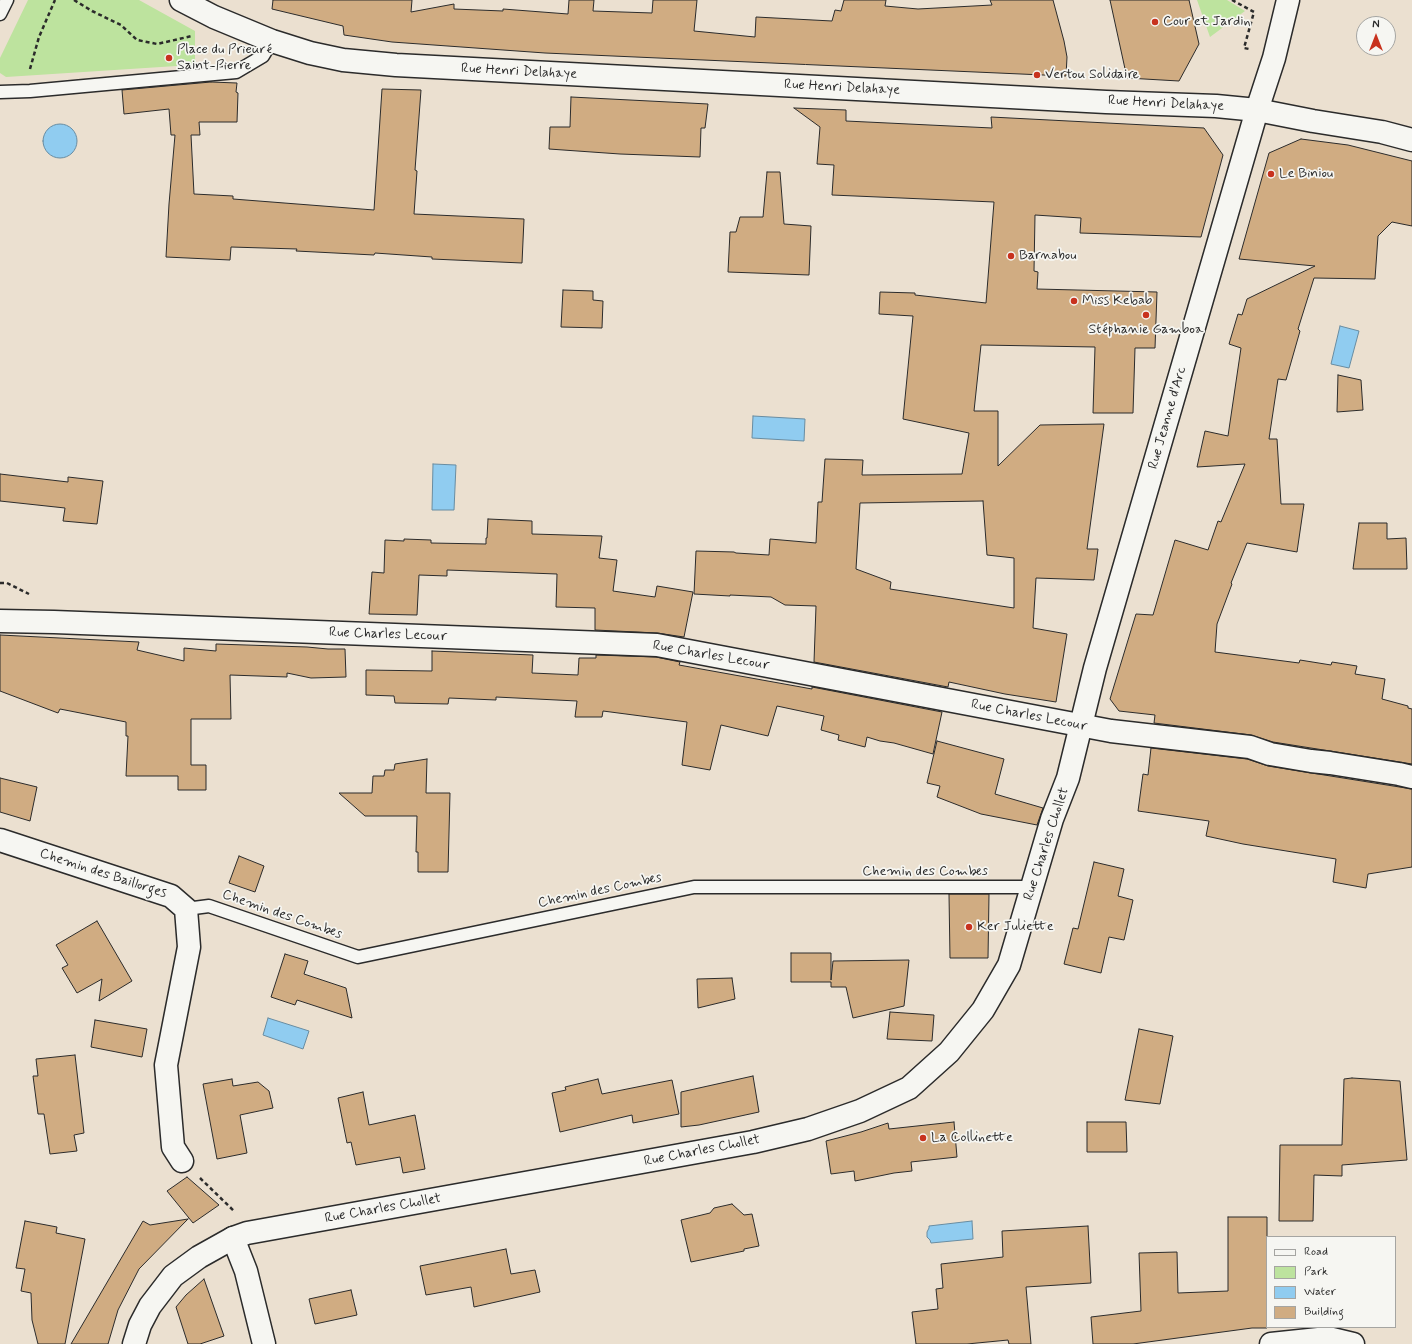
<!DOCTYPE html>
<meta charset="utf-8">
<style>
body{margin:0}
#map{position:relative;width:1412px;height:1344px;overflow:hidden;background:#ebe0d0;font-family:Mynerve,sans-serif}
canvas{display:block}
.legend{position:absolute;left:1266px;top:1236px;width:130px;height:92px;box-sizing:border-box;background:#f6f6f2;border:1px solid #a5a5a2;margin:0;padding:5px 7px;list-style:none;font-size:12px;color:#2b2b2b}
.legend li{display:flex;align-items:center;gap:8px;height:20px}
.legend b{width:20px;border:1px solid #a5a5a2}
.north{position:absolute;left:1356px;top:16px;width:40px;height:40px;box-sizing:border-box;background:#f6f6f2;border:1px solid #a5a5a2;border-radius:50%;rotate:0deg;font-size:11px;font-weight:700;line-height:16px;text-align:center;color:#2b2b2b}
.north::after{content:'';display:block;margin:auto;width:14px;height:18px;background:#c8321e;clip-path:polygon(50% 0,100% 100%,50% 72%,0 100%)}
</style>
<div id="map">
<canvas width="1412" height="1344"></canvas>
<ul class="legend">
<li><b style="height:5px;background:#f6f6f2"></b>Road</li>
<li><b style="height:11px;background:#bde39e"></b>Park</li>
<li><b style="height:11px;background:#90ccf0"></b>Water</li>
<li><b style="height:11px;background:#d0ac82"></b>Building</li>
</ul>
<div class="north">N</div>
</div>
<script>
const ctx = document.querySelector('canvas').getContext('2d');
ctx.lineJoin = 'round';
function paint(path, color) { ctx.fillStyle = color; ctx.fill(path, 'evenodd'); }
const toPath = rows => new Path2D(rows.map(r => 'M' + r).join(''));
function trace(path, color, width, dash) { ctx.strokeStyle = color; ctx.lineWidth = width; ctx.lineCap = dash ? 'butt' : 'round'; ctx.setLineDash(dash || []); ctx.stroke(path); }
function drawText(font, color, halo, rows, align = 'center') {
  ctx.font = font + ' Mynerve,sans-serif'; ctx.lineWidth = 3.5; ctx.setLineDash([]); ctx.textBaseline = 'middle'; ctx.strokeStyle = halo; ctx.fillStyle = color; for (const [text, x, y, turn = 0] of rows) {
    ctx.save(); ctx.translate(x, y); ctx.rotate((+turn || 0) * Math.PI / 180); ctx.textAlign = isNaN(turn) ? turn : align; if (halo) ctx.strokeText(text, 0, 0); ctx.fillText(text, 0, 0); ctx.restore();
  }
}
const green = toPath([
 [28,0,139,0,195,31,195,63,192,65,6,77,0,73,0,58],
 [1197,0,1227,0,1245,11,1210,37]
]);
const water = toPath([
 '43 141a17 17 0 1 1 34 0a17 17 0 1 1-34 0Z',
 [1340,326,1359,331,1349,368,1331,364,1340,326],
 [753,416,805,419,804,441,752,438,753,416],
 [433,464,456,465,454,510,432,510,433,464],
 [268,1018,309,1031,303,1049,263,1035,268,1018],
 [972,1221,973,1239,931,1243,930,1240,927,1237,927,1232,929,1228,929,1226,972,1221]
]);
const building = toPath([
 [273,0,412,0,411,12,454,4,454,9,503,11,503,9,568,14,569,0,594,0,593,11,652,13,653,0,697,0,694,31,755,37,756,17,832,21,835,10,841,11,844,0,886,0,885,6,918,9,992,5,990,0,1053,0,1064,41,1067,57,1066,76,545,53,392,42,344,35,343,26,272,9,273,0],
 [1110,0,1189,0,1199,44,1179,81,1127,78,1110,0],
 [211,82,237,83,236,92,238,93,237,122,199,122,200,135,191,135,194,194,233,196,233,199,374,210,382,89,421,90,415,170,417,171,414,214,524,219,522,263,432,259,432,257,375,253,374,255,296,251,297,249,231,247,230,260,166,257,169,204,175,135,171,135,169,109,124,114,122,90,211,82],
 [571,97,708,104,705,128,701,128,700,157,620,154,549,149,550,127,570,127,571,97],
 [794,108,846,110,846,121,992,128,991,117,1204,128,1223,155,1201,237,1080,233,1081,218,1035,215,1034,271,1038,272,1037,289,1157,292,1155,348,1135,348,1133,413,1093,413,1095,347,981,345,974,411,998,411,998,466,1040,425,1104,424,1087,549,1098,549,1094,580,1036,578,1033,628,1067,634,1056,702,1005,694,949,682,948,687,814,662,816,606,785,605,771,597,730,595,730,596,694,594,696,551,734,552,736,553,769,555,770,539,816,543,818,502,822,502,825,459,863,460,862,475,962,474,969,433,903,419,913,316,879,314,880,292,915,293,915,295,986,303,994,202,832,195,834,165,817,164,820,127,794,108],
 [983,501,987,555,1014,558,1014,608,890,589,891,582,856,569,860,503,983,501],
 [1301,139,1348,145,1412,161,1412,226,1392,222,1378,236,1375,279,1314,278,1298,329,1300,331,1286,380,1278,379,1269,439,1277,439,1281,504,1304,504,1297,552,1247,543,1231,583,1232,584,1217,624,1215,652,1299,663,1300,660,1331,665,1332,662,1357,666,1355,674,1385,679,1382,699,1408,706,1408,708,1412,709,1412,764,1273,742,1251,735,1154,723,1155,715,1119,711,1110,699,1136,614,1153,615,1175,540,1208,550,1218,521,1221,522,1245,464,1197,467,1205,431,1228,436,1241,348,1229,344,1238,314,1242,315,1247,299,1315,266,1239,259,1269,153,1301,139],
 [767,172,780,172,784,224,811,226,809,275,728,272,730,232,736,232,740,217,763,217,767,172],
 [563,290,593,291,593,300,603,301,602,328,561,327,563,290],
 [1338,375,1361,380,1363,410,1337,412,1338,375],
 [0,474,68,482,68,477,103,481,97,524,63,521,65,508,0,501,0,474],
 [488,519,532,521,532,534,602,536,599,558,617,560,613,591,655,597,657,586,693,592,684,637,657,633,595,630,595,608,556,607,557,574,447,570,447,576,419,575,417,615,369,614,372,572,384,573,385,540,404,541,404,539,431,540,431,543,486,544,486,538,487,538,488,519],
 [1359,523,1387,523,1387,539,1406,538,1407,569,1353,569,1359,523],
 [0,635,139,642,137,650,184,661,184,648,216,651,216,644,307,647,328,649,345,649,346,677,311,678,287,673,287,677,230,675,231,719,191,719,191,765,206,765,206,790,178,790,178,776,126,776,128,736,126,736,126,722,60,709,58,713,0,691,0,635],
 [432,651,533,655,532,673,578,675,579,658,596,658,596,655,656,657,680,662,679,665,812,689,812,687,942,712,933,754,894,743,880,741,867,737,865,747,838,740,839,735,821,730,824,716,777,706,768,736,721,725,710,770,682,765,687,722,603,711,602,717,575,717,577,701,496,697,496,700,449,698,448,704,395,703,394,696,366,695,366,670,432,671,432,651],
 [937,741,1004,759,995,794,1043,808,1037,825,981,814,937,797,940,786,927,783,937,741],
 [1151,748,1247,759,1268,766,1412,789,1412,867,1368,874,1366,888,1333,882,1336,859,1243,844,1206,836,1209,821,1138,811,1143,774,1148,775,1151,748],
 [427,759,426,793,450,793,448,872,418,872,418,852,416,852,417,816,365,816,339,793,372,793,373,776,384,776,385,770,394,770,395,764,427,759],
 [0,778,37,787,30,821,0,812,0,778],
 [239,856,264,866,255,892,229,883,239,856],
 [1094,862,1124,869,1118,896,1133,900,1124,940,1109,937,1101,973,1064,964,1073,928,1078,929,1094,862],
 [949,894,989,894,988,958,950,958,949,894],
 [97,921,132,981,99,1001,102,979,77,993,62,968,68,965,56,945,97,921],
 [791,953,831,953,831,980,833,961,909,960,904,1006,853,1018,846,987,831,987,831,982,791,982,791,953],
 [285,954,308,961,304,974,346,988,352,1018,297,1000,295,1005,271,997,285,954],
 [732,978,735,999,698,1008,697,979,732,978],
 [890,1012,934,1015,932,1041,887,1039,890,1012],
 [95,1020,147,1029,142,1057,91,1047,95,1020],
 [1139,1029,1173,1036,1160,1104,1125,1100,1139,1029],
 [75,1055,84,1133,74,1135,77,1151,50,1154,44,1114,38,1114,33,1076,38,1076,36,1059,75,1055],
 [753,1076,759,1112,699,1125,681,1127,681,1092,753,1076],
 [1352,1078,1400,1081,1407,1160,1342,1165,1342,1176,1314,1175,1313,1221,1279,1221,1280,1145,1342,1145,1344,1079,1352,1078],
 [232,1079,233,1086,258,1082,269,1091,273,1108,240,1115,247,1153,217,1159,203,1084,232,1079],
 [598,1079,602,1094,672,1080,679,1114,633,1123,632,1115,560,1132,552,1093,566,1090,565,1087,598,1079],
 [363,1092,369,1125,415,1115,425,1169,403,1173,400,1157,356,1165,351,1142,347,1143,338,1098,363,1092],
 [954,1122,957,1157,911,1162,912,1171,894,1173,855,1181,854,1171,831,1174,826,1141,861,1132,888,1123,889,1129,954,1122],
 [1087,1122,1126,1122,1127,1152,1087,1152,1087,1122],
 [187,1177,219,1205,193,1223,167,1191,187,1177],
 [732,1204,744,1215,752,1214,759,1246,744,1249,744,1251,691,1262,681,1220,710,1213,714,1208,732,1204],
 [1228,1217,1267,1217,1267,1328,1252,1328,1133,1344,1093,1344,1091,1317,1141,1311,1139,1253,1177,1252,1178,1293,1228,1291,1228,1217],
 [188,1219,139,1269,118,1310,108,1344,71,1344,143,1221,150,1225,188,1219],
 [25,1221,57,1227,56,1233,85,1239,65,1344,38,1344,32,1320,31,1293,21,1291,25,1269,16,1268,25,1221],
 [1088,1226,1091,1283,1026,1287,1031,1344,1009,1344,1008,1340,967,1344,916,1344,912,1312,938,1309,936,1289,943,1288,941,1264,1003,1257,1002,1231,1088,1226],
 [506,1249,511,1274,535,1270,540,1292,474,1307,471,1287,426,1295,420,1266,506,1249],
 [204,1279,224,1336,200,1344,188,1344,176,1307,186,1295,204,1279],
 [351,1290,357,1315,315,1324,309,1299,351,1290]
]);
const path = toPath([
 [74,0,92,11,121,25,137,40,157,44,192,36],
 [1232,0,1254,12,1244,48,1249,49],
 [30,69,39,37,55,0],
 [0,583,7,583,29,594],
 [200,1178,234,1211]
]);
const lane = toPath([
 [0,14,7,0],
 [0,92,30,91,236,72,263,56,272,41],
 [186,909,209,906,358,957,694,887,1032,887]
]);
const street = toPath([
 [181,0,214,17,272,41,310,53,343,60,396,65,1106,102,1216,106,1257,110,1313,121,1382,132,1412,140],
 [0,621,54,622,657,645,1111,731,1250,747,1270,754,1311,761,1330,763,1399,774,1412,777],
 [0,840,171,896,186,909,189,947,166,1065,173,1147,182,1161],
 [233,1238,246,1271,264,1344],
 [1271,1344,1328,1338,1353,1344]
]);
const secondary = toPath([
 [134,1344,140,1325,150,1306,173,1276,199,1257,233,1238,247,1233,753,1142,808,1129,860,1111,909,1088,949,1052,983,1010,1009,965,1052,819,1068,778,1095,668,1257,110,1274,58,1288,0]
]);
const markers = [
 [1155,22,4,"#c8321e"],
 [169,58,4,"#c8321e"],
 [1037,75,4,"#c8321e"],
 [1271,174,4,"#c8321e"],
 [1011,256,4,"#c8321e"],
 [1074,301,4,"#c8321e"],
 [1146,315,4,"#c8321e"],
 [969,927,4,"#c8321e"],
 [923,1138,4,"#c8321e"]
];
const poiNames = [
 ["Cour et Jardin",1163,22],
 ["Place du Prieuré",177,50],
 ["Saint-Pierre",177,66],
 ["Vertou Solidaire",1045,75],
 ["Le Biniou",1279,174],
 ["Barnabou",1019,256],
 ["Miss Kebab",1082,301],
 ["Stéphanie Gamboa",1146,330,"center"],
 ["Ker Juliette",977,927],
 ["La Collinette",931,1138]
];
const streetNames = [
 ["Rue Henri Delahaye",519,72,3],
 ["Rue Henri Delahaye",842,88,3],
 ["Rue Henri Delahaye",1166,104,3],
 ["Rue Jeanne d'Arc",1168,418,-74],
 ["Rue Charles Lecour",388,635,2],
 ["Rue Charles Lecour",711,656,10],
 ["Rue Charles Lecour",1029,716,11],
 ["Rue Charles Chollet",1047,844,-72],
 ["Chemin des Combes",925,872],
 ["Chemin des Baillorges",103,874,18],
 ["Chemin des Combes",600,891,-12],
 ["Chemin des Combes",282,915,19],
 ["Rue Charles Chollet",702,1151,-11],
 ["Rue Charles Chollet",383,1209,-10]
];
paint(green, '#bde39e');
paint(water, '#90ccf0');
trace(water, '#688ca1', 1);
paint(building, '#d0ac82');
trace(building, '#2b2b2b', 1);
trace(lane, '#2b2b2b', 15);
trace(street, '#2b2b2b', 25);
trace(secondary, '#2b2b2b', 25);
trace(path, '#2b2b2b', 2.5, [4, 3]);
trace(lane, '#f6f6f2', 12);
trace(street, '#f6f6f2', 22);
trace(secondary, '#f6f6f2', 22);
for (const [x, y, r, color] of markers) { const dot = new Path2D(); dot.arc(x, y, r, 0, 2 * Math.PI); ctx.fillStyle = color; ctx.fill(dot); trace(dot, '#f6f6f2', 1.5); }
drawText('14px', '#2b2b2b', '#f6f6f2', poiNames, 'left');
drawText('14px', '#2b2b2b', '#f6f6f2', streetNames);
</script>
